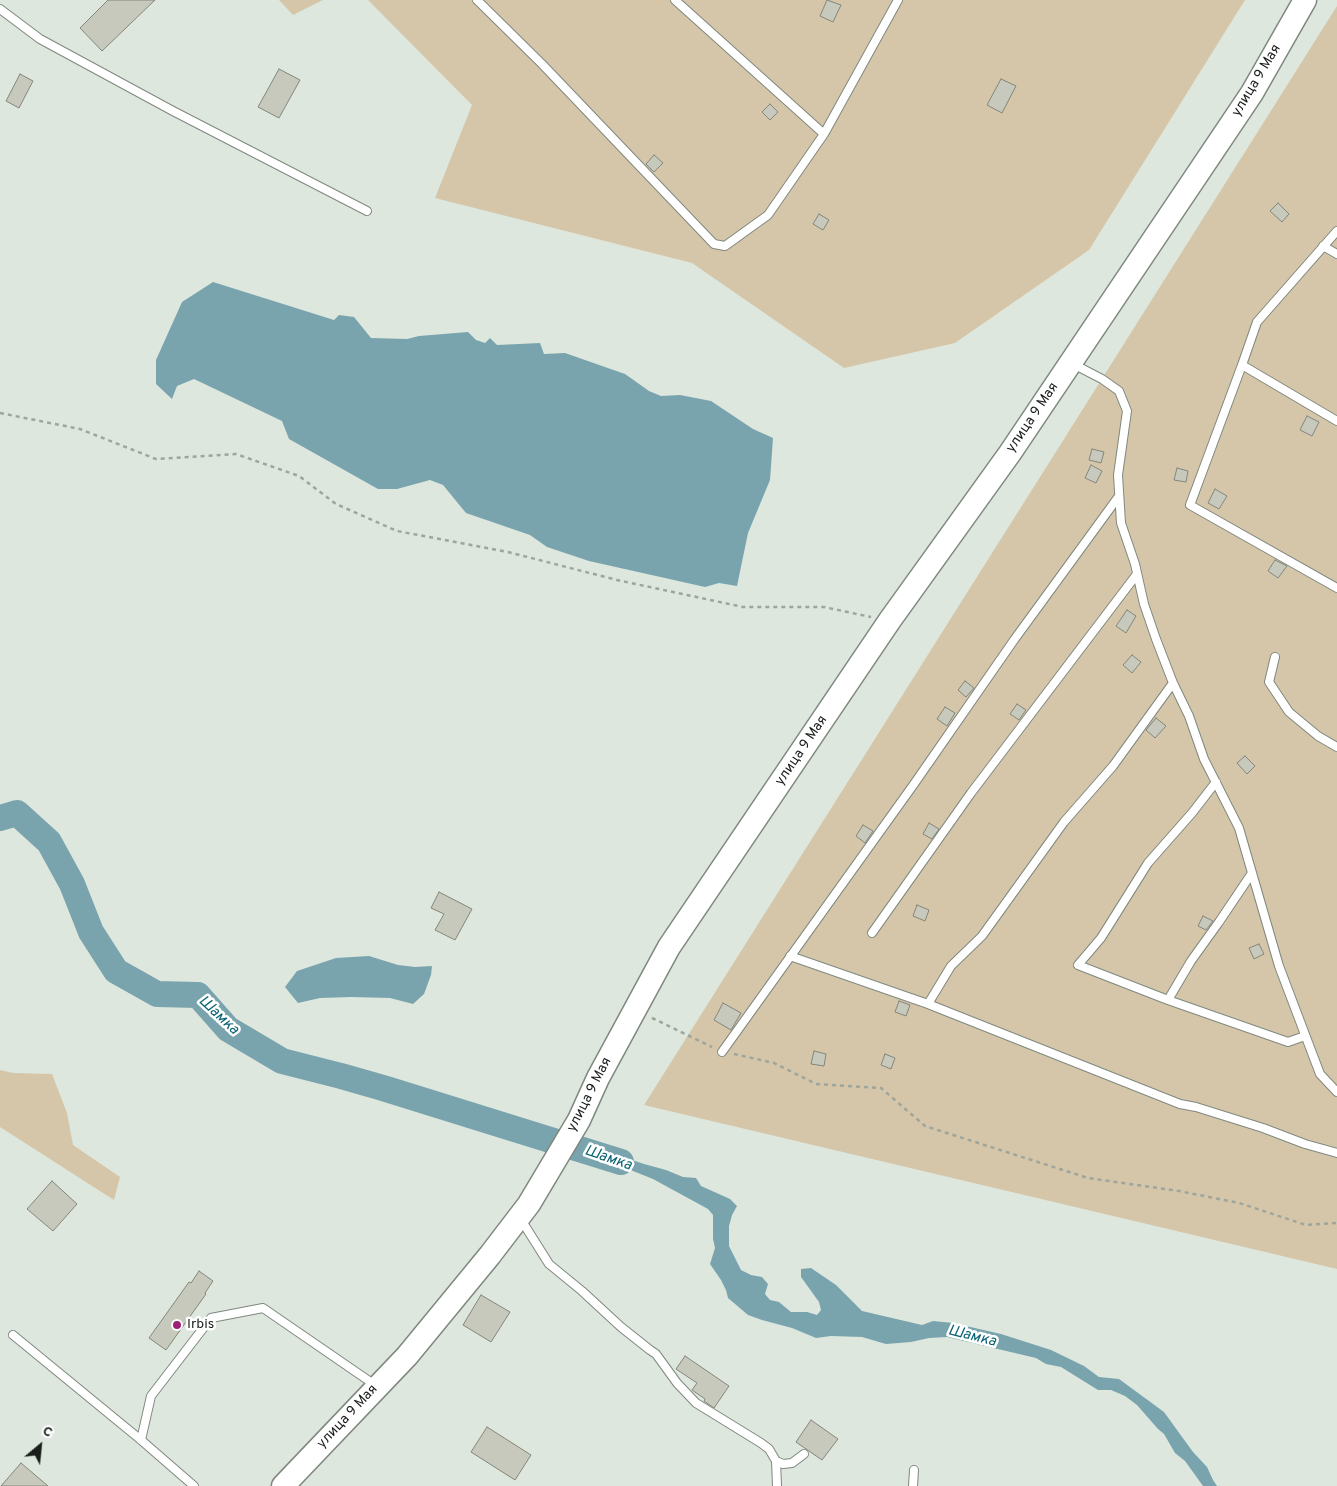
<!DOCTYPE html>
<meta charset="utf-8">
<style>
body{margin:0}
#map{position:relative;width:1337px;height:1486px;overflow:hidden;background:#dde7dd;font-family:Overpass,sans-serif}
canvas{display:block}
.north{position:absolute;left:15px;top:1421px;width:50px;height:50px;-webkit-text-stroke:4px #fff;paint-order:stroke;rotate:28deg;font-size:14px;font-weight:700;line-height:20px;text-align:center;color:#1a1e1a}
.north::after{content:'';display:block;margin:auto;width:18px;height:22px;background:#1a1e1a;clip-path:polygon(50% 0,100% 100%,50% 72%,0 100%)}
</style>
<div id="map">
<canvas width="1337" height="1486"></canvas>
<div class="north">С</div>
</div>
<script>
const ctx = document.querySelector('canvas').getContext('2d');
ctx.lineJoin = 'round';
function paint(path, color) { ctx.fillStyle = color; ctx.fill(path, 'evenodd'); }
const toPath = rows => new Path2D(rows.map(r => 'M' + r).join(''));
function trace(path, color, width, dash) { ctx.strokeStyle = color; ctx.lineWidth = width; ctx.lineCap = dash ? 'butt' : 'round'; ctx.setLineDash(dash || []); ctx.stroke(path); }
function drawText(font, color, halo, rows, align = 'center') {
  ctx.font = font + ' Overpass,sans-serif'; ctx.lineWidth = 5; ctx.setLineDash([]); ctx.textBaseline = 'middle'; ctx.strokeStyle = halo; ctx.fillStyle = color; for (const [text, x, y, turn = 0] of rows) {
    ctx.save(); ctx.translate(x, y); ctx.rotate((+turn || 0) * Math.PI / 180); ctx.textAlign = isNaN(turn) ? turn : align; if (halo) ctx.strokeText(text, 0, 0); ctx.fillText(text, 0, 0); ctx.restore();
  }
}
const green = toPath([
 [279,0,323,0,293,15],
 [368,0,1245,0,1089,250,955,343,844,368,692,263,435,198,472,105],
 [1337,6,1337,1269,644,1105],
 [0,1070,13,1073,52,1074,67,1113,73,1145,120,1177,114,1200,0,1127]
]);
const water = toPath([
 [213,282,334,320,339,315,354,317,371,338,407,339,419,336,468,332,476,340,485,343,490,338,497,345,540,343,544,354,565,353,625,374,649,391,661,396,680,395,711,401,753,429,773,438,770,480,748,533,737,586,719,583,705,587,589,561,547,547,530,535,466,513,443,485,430,480,397,489,378,489,289,439,282,421,194,379,177,386,172,399,156,384,156,360,182,302],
 [369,956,398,965,415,967,432,966,431,975,424,994,413,1004,390,998,351,997,320,998,298,1003,285,987,297,971,336,958],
 [590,1146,606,1155,617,1155,644,1164,666,1170,683,1177,696,1178,701,1186,730,1199,737,1206,732,1215,729,1226,729,1246,741,1270,751,1275,762,1277,768,1284,765,1294,770,1300,779,1302,791,1312,807,1312,817,1315,821,1310,819,1302,801,1277,801,1269,811,1268,836,1285,862,1311,922,1325,933,1321,953,1323,1001,1334,1051,1350,1084,1366,1099,1377,1119,1379,1164,1412,1193,1452,1207,1467,1213,1480,1217,1486,1203,1486,1185,1461,1175,1453,1164,1434,1158,1429,1137,1405,1125,1396,1111,1390,1098,1390,1061,1367,1046,1364,1036,1358,947,1337,929,1338,911,1342,886,1344,862,1337,831,1336,816,1338,792,1328,762,1320,748,1315,728,1298,726,1290,721,1280,710,1264,715,1248,713,1239,713,1215,708,1209,653,1179,613,1163,584,1156]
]);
const river = toPath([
 [0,818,17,813,49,842,72,884,91,932,116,971,157,994,198,995,228,1029,282,1061,341,1076,383,1088,621,1162]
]);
const building = toPath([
 [108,0,155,0,102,51,80,28,108,0],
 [827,0,841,5,833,22,820,16,827,0],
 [279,69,300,80,279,118,258,107,279,69],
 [20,74,33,81,19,108,6,101,20,74],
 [1001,79,1016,86,1002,113,987,105,1001,79],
 [770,104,778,112,770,120,762,112,770,104],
 [654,155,663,163,654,172,646,164,654,155],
 [1278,203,1289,214,1282,222,1270,211,1278,203],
 [819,214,829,220,823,230,813,224,819,214],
 [1307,416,1319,422,1312,436,1300,430,1307,416],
 [1092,449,1104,452,1101,463,1089,460,1092,449],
 [1091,465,1102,471,1096,483,1085,478,1091,465],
 [1177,468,1188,471,1186,482,1174,480,1177,468],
 [1215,489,1227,496,1219,509,1208,503,1215,489],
 [1275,560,1287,566,1278,578,1268,571,1275,560],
 [1127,610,1136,616,1126,633,1116,626,1127,610],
 [1132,655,1141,662,1132,673,1123,665,1132,655],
 [965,681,974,688,966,697,958,690,965,681],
 [1017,704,1026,710,1019,720,1010,714,1017,704],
 [945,707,955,713,947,726,937,719,945,707],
 [1156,718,1166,726,1155,738,1146,730,1156,718],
 [1245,756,1255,766,1247,774,1237,763,1245,756],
 [929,823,939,829,932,839,923,834,929,823],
 [863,825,873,831,865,843,856,836,863,825],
 [439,892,472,909,455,940,435,930,444,914,431,908,439,892],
 [917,905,929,910,925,921,913,916,917,905],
 [1203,916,1213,921,1206,930,1198,926,1203,916],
 [1259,944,1264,954,1254,959,1249,948,1259,944],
 [899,1001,910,1005,906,1016,895,1012,899,1001],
 [723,1003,741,1013,731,1030,714,1020,723,1003],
 [814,1051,826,1054,824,1066,811,1064,814,1051],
 [885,1054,895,1058,891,1069,881,1065,885,1054],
 [52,1181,77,1204,53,1231,27,1209,52,1181],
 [199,1271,213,1281,205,1293,206,1294,166,1350,149,1338,189,1282,191,1283,199,1271],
 [481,1295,510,1312,491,1342,463,1325,481,1295],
 [685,1356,729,1386,714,1408,704,1401,705,1399,692,1390,697,1383,676,1369,685,1356],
 [811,1420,838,1439,822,1460,796,1442,811,1420],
 [487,1427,531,1455,515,1480,471,1452,487,1427],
 [21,1463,48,1486,1,1486,21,1463]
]);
const path = toPath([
 [0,413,80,429,156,459,236,454,299,476,336,504,397,531,508,552,617,580,743,607,824,607,871,617],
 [652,1018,712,1047],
 [734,1054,774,1063,816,1084,881,1088,925,1126,1088,1178,1179,1191,1239,1203,1306,1225,1337,1223]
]);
const lane = toPath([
 [477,0,542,64,714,244,725,246,768,215,824,134,898,0],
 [675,0,824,134],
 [0,9,40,39,173,111,367,211],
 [1337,231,1257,322,1242,365,1337,421],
 [1323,246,1337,254],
 [1073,364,1102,379,1119,391,1127,411,1118,475,1121,523,1135,564,1144,604,1156,639,1173,683,1189,716,1204,759,1239,828,1279,966,1320,1074,1337,1092],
 [1242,365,1190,505,1337,588],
 [1275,657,1269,682,1289,712,1318,736,1337,747],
 [1216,782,1192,813,1148,863,1101,938,1078,965,1168,1000,1288,1042,1305,1036],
 [872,933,971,793,1137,574],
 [790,956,928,1004,1180,1104,1196,1107,1263,1128,1305,1144,1337,1153],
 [1168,1000,1191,961,1219,922,1252,873],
 [928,1004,951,966,982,936,1064,822,1113,766,1173,683],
 [722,1052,914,784,1014,640,1119,496],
 [520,1218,549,1264,582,1291,621,1327,650,1350,656,1354,677,1383,696,1403,761,1443,769,1449,776,1461,777,1486],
 [13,1335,141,1440,194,1486],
 [141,1440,151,1396,211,1318,263,1308,375,1385],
 [776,1461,783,1464,792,1463,804,1454],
 [913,1486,914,1470]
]);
const secondary = toPath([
 [283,1486,407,1356,490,1255,529,1204,579,1120,598,1078,669,947,890,620,1010,453,1252,93,1305,0]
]);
const markers = [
 [177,1325,5,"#9b2179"]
];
const streetNames = [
 ["улица 9 Мая",1257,81,-59],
 ["улица 9 Мая",1033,418,-56],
 ["улица 9 Мая",802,751,-56],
 ["улица 9 Мая",590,1095,-63],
 ["улица 9 Мая",348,1417,-47]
];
const poiNames = [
 ["Irbis",187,1325]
];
const waterNames = [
 ["Шамка",218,1016,43],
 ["Шамка",608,1159,19],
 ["Шамка",972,1337,14]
];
paint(green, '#d6c6a9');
paint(water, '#79a4ae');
trace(river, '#79a4ae', 26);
paint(building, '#c6c9bc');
trace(building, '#84867b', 1);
trace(lane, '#7f887f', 10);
trace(secondary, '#7f887f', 25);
trace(path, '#9da59d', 2.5, [4, 4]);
trace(lane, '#fff', 8);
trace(secondary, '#fff', 22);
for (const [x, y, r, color] of markers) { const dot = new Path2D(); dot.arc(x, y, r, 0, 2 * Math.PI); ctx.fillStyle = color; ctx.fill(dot); trace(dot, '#fff', 2); }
drawText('14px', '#1a1e1a', '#fff', streetNames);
drawText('14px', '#1a1e1a', '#fff', poiNames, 'left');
drawText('italic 15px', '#096372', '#fff', waterNames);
</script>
